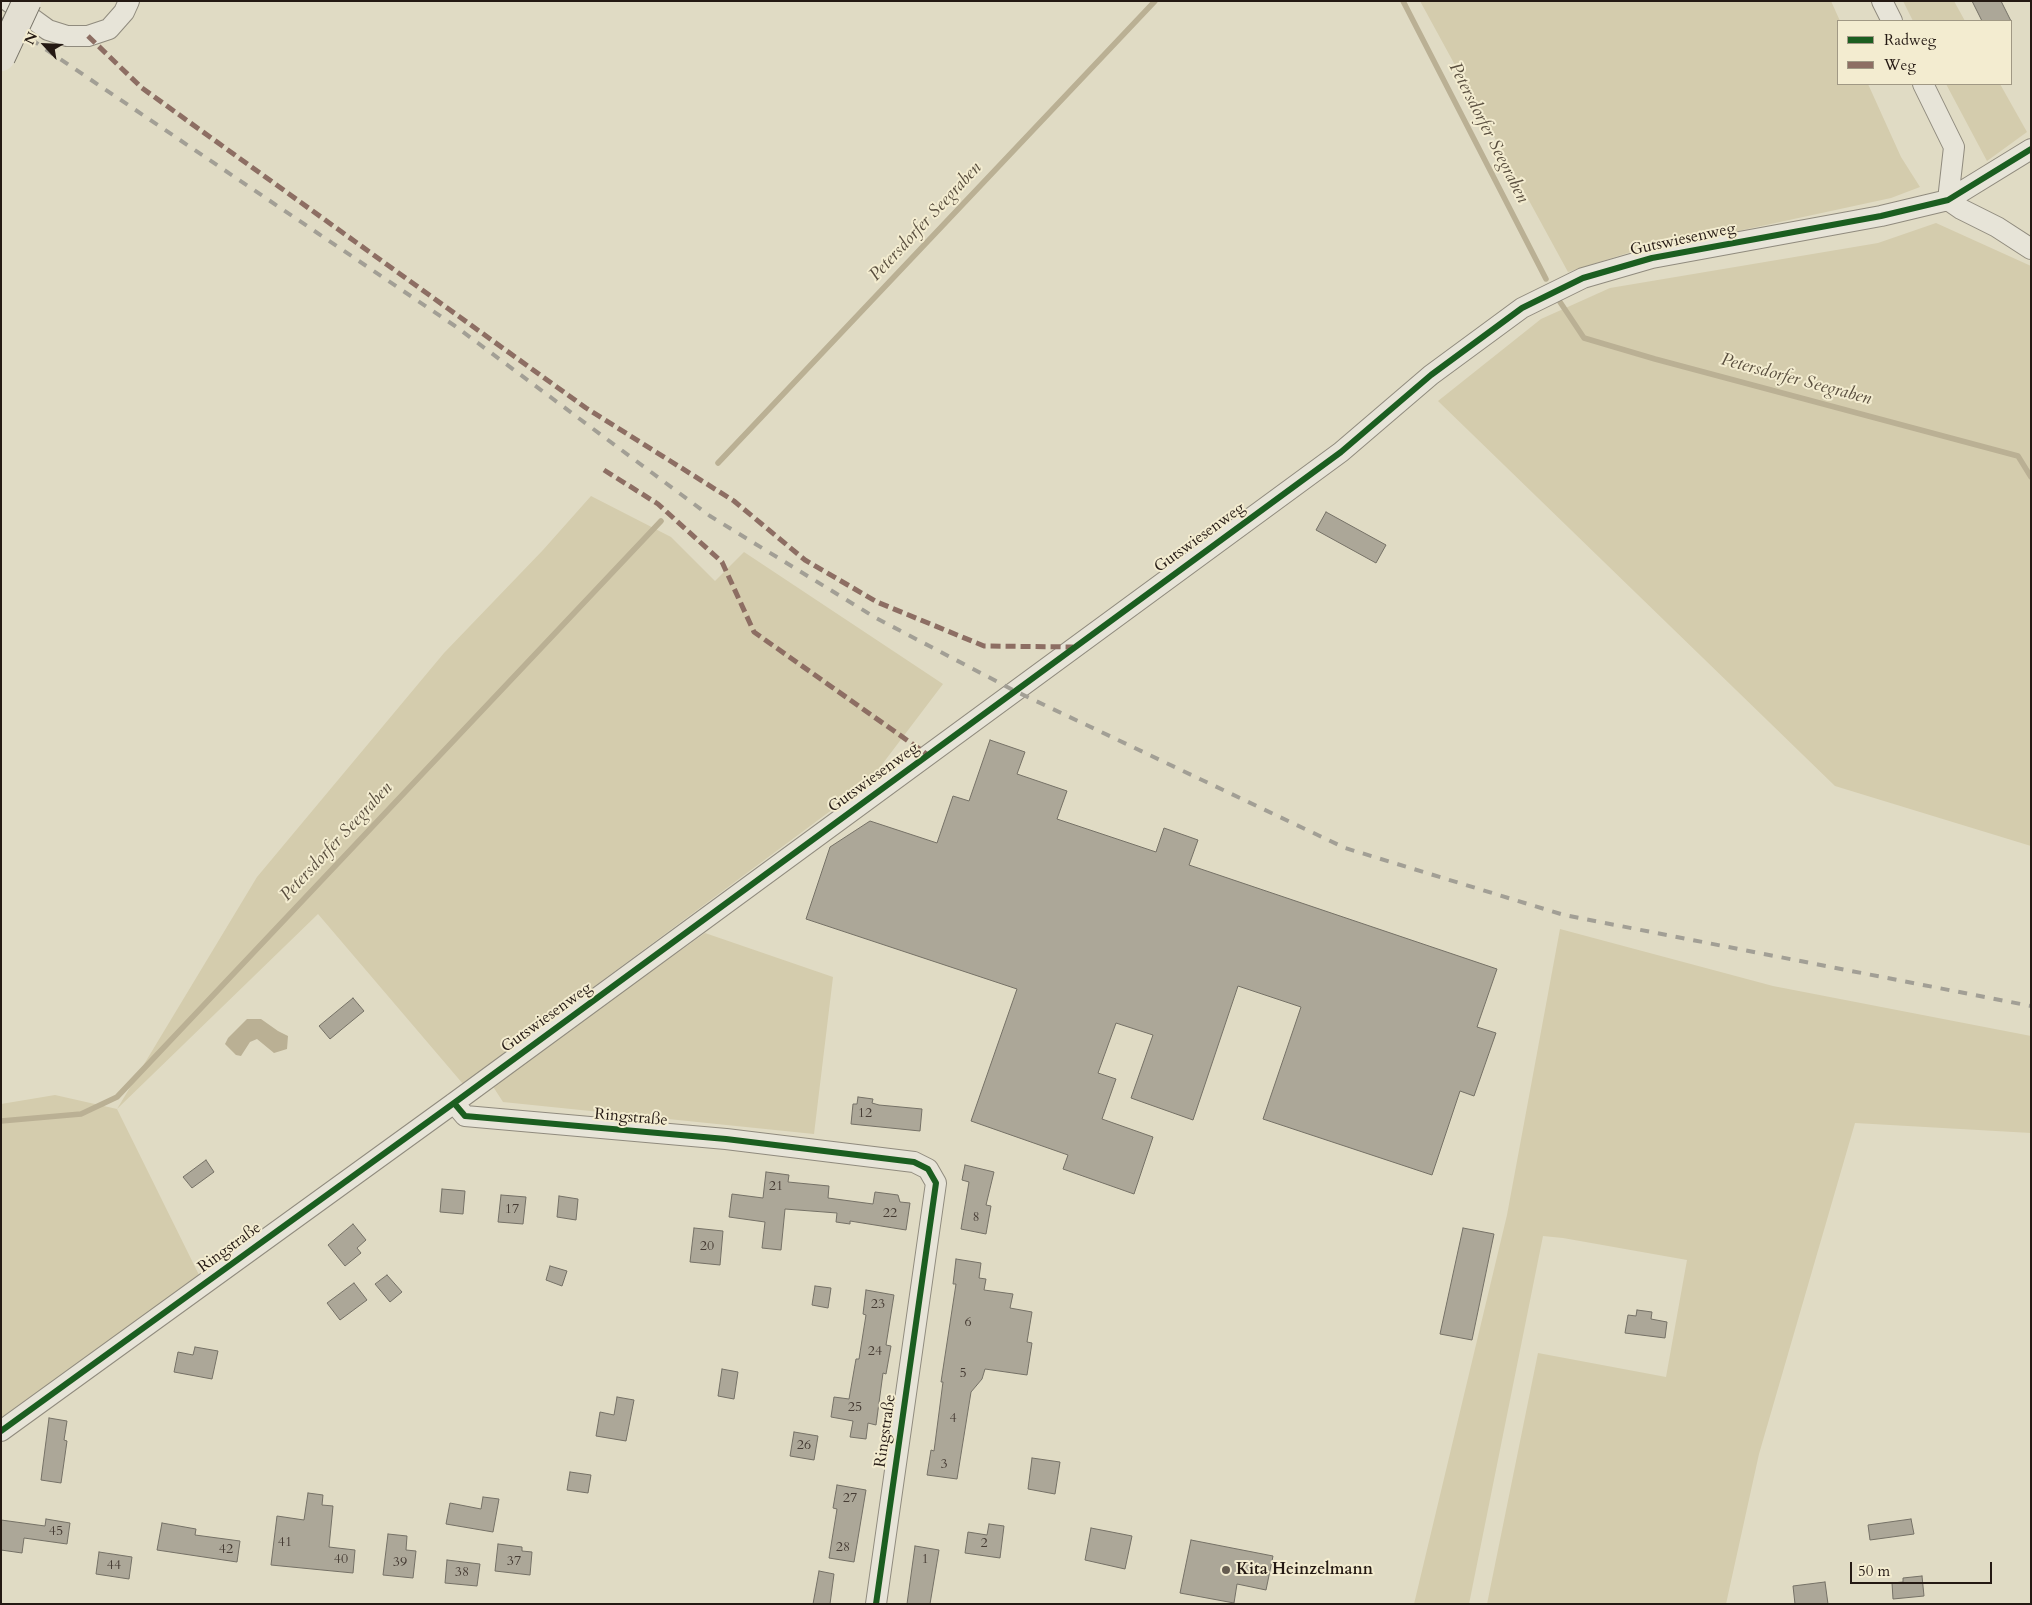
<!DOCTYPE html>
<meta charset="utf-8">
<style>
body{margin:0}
#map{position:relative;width:2032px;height:1605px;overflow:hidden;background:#e0dbc4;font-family:Cardo,serif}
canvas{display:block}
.frame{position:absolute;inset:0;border:2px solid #241913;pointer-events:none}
.legend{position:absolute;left:1837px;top:20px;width:175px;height:65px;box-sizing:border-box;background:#f3ecd0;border:1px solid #a09884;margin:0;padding:6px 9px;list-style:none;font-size:15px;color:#241913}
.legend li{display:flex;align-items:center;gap:10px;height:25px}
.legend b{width:25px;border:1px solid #a09884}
.north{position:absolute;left:20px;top:20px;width:50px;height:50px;-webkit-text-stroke:4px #f3ecd0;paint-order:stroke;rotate:295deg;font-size:14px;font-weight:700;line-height:20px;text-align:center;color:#241913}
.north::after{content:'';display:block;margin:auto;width:18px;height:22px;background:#241913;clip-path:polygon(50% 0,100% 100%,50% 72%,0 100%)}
.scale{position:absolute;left:1850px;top:1562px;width:142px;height:22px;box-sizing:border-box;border:2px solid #241913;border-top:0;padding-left:6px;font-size:15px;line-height:18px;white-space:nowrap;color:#241913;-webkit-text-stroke:4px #f3ecd0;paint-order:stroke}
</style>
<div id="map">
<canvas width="2032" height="1605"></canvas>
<div class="frame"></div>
<ul class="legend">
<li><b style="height:6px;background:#1b5e20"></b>Radweg</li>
<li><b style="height:6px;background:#8d6e63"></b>Weg</li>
</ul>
<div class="north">N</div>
<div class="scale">50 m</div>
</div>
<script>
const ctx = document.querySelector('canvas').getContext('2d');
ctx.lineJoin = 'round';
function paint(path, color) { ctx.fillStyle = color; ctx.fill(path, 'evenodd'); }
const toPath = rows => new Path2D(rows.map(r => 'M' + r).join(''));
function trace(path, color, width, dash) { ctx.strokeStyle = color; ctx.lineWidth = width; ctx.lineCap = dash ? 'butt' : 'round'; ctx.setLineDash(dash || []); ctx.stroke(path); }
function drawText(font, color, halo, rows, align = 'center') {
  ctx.font = font + ' Cardo,serif'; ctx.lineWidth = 4; ctx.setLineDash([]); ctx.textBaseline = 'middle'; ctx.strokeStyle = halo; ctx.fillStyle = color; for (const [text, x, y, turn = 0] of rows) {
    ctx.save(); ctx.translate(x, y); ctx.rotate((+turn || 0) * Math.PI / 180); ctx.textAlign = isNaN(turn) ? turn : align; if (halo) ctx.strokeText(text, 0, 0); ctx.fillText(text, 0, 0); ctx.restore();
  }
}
const green = toPath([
 [1420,1,1831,1,1840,21,1838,21,1838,84,1868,84,1901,157,1920,187,1891,198,1729,233,1637,250,1568,272],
 [1903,1,1954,1,1965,21,1913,21],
 [1946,84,2000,84,2027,132,1987,161],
 [1936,223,2031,266,2031,846,1835,786,1438,401,1541,319,1610,288,1878,243],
 [591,496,671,537,715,581,744,552,943,684,868,783,463,1084,318,914,117,1109,201,1279,1,1422,1,1104,55,1095,117,1109,257,877,444,653,543,550],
 [1560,929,1773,986,2031,1036,2031,1133,1855,1123,1759,1454,1726,1604,1487,1604,1538,1353,1666,1377,1687,1260,1563,1238,1543,1236,1469,1604,1414,1604,1507,1215],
 [705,933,833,977,814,1134,503,1102,492,1085]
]);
const water = toPath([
 [247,1019,261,1019,278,1031,288,1036,287,1049,274,1053,257,1039,250,1042,241,1056,236,1055,225,1044,228,1038]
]);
const stream = toPath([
 [1403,1,1546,279],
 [1560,302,1584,338,1655,359,2018,456,2031,477],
 [718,463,1155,1],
 [1,1121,81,1114,117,1097,661,521]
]);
const building = toPath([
 [1972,1,2001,1,2011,21,1982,21,1972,1],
 [1326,512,1386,545,1376,563,1316,530,1326,512],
 [990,740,1025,752,1017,774,1067,791,1057,819,1156,852,1164,828,1198,840,1189,865,1497,969,1477,1027,1496,1033,1474,1096,1460,1091,1432,1175,1263,1119,1301,1007,1238,986,1193,1120,1131,1098,1153,1035,1116,1023,1098,1073,1116,1079,1102,1119,1153,1137,1134,1194,1063,1169,1068,1155,971,1121,1017,989,806,919,830,847,870,821,937,843,953,796,969,801,990,740],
 [353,998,364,1011,330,1039,319,1026,353,998],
 [858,1097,873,1099,872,1103,879,1105,922,1109,920,1131,851,1124,853,1104,857,1104,858,1097],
 [206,1160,214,1172,192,1188,183,1177,206,1160],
 [965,1165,994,1172,986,1205,991,1206,986,1234,961,1229,969,1182,962,1180,965,1165],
 [766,1172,789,1175,788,1182,829,1186,828,1198,873,1204,875,1192,898,1195,900,1202,910,1203,906,1230,850,1221,850,1224,836,1222,837,1213,785,1209,781,1250,762,1248,765,1222,729,1217,732,1194,763,1198,766,1172],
 [442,1189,465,1191,463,1214,440,1212,442,1189],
 [501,1195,526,1197,523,1224,498,1222,501,1195],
 [559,1196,578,1199,576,1220,557,1217,559,1196],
 [353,1224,366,1240,357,1248,361,1253,345,1266,328,1245,353,1224],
 [694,1228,723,1231,720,1265,690,1262,694,1228],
 [1463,1228,1494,1234,1472,1340,1440,1334,1463,1228],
 [956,1259,981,1263,979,1278,986,1279,984,1290,1013,1294,1010,1308,1032,1312,1027,1342,1032,1343,1027,1375,985,1369,982,1379,971,1392,957,1479,927,1475,931,1450,934,1451,943,1382,941,1382,956,1284,953,1284,956,1259],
 [550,1266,567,1271,562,1286,546,1280,550,1266],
 [387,1275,402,1292,390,1302,375,1284,387,1275],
 [354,1283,367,1300,340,1320,327,1303,354,1283],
 [815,1286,831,1288,828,1308,812,1305,815,1286],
 [866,1290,894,1295,886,1345,891,1346,886,1374,883,1373,876,1425,868,1423,866,1439,850,1437,853,1421,831,1417,834,1397,849,1399,856,1359,859,1359,866,1315,863,1314,866,1290],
 [1637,1310,1652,1312,1651,1319,1667,1322,1665,1338,1625,1333,1628,1315,1636,1316,1637,1310],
 [195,1347,218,1351,212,1379,174,1372,178,1352,193,1355,195,1347],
 [722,1369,738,1372,734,1399,718,1396,722,1369],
 [617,1397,634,1400,626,1441,596,1436,600,1412,614,1415,617,1397],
 [49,1418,67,1421,64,1440,67,1441,61,1483,41,1480,49,1418],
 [794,1432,818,1436,814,1460,790,1456,794,1432],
 [1032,1458,1060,1462,1055,1494,1028,1489,1032,1458],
 [570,1472,591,1475,588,1493,567,1490,570,1472],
 [837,1485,866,1490,854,1562,829,1558,837,1509,833,1508,837,1485],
 [308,1493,323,1495,322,1505,333,1506,329,1547,355,1550,353,1573,271,1565,277,1516,304,1520,308,1493],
 [483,1497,499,1499,493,1532,446,1524,450,1503,481,1509,483,1497],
 [46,1519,70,1523,67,1544,24,1538,22,1553,1,1550,1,1520,45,1526,46,1519],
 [1911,1519,1914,1534,1870,1540,1868,1525,1911,1519],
 [162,1523,196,1529,195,1535,240,1541,237,1562,157,1550,162,1523],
 [989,1524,1004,1526,1000,1558,965,1553,968,1532,987,1535,989,1524],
 [1091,1528,1132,1536,1125,1569,1085,1560,1091,1528],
 [388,1534,407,1536,406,1550,416,1551,413,1578,383,1575,388,1534],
 [1191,1540,1273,1556,1266,1590,1237,1584,1234,1603,1180,1593,1191,1540],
 [498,1544,522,1547,522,1551,532,1552,530,1575,495,1571,498,1544],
 [915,1546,939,1550,930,1604,907,1604,915,1546],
 [99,1552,132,1557,129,1579,96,1574,99,1552],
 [447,1560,480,1564,477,1586,445,1583,447,1560],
 [819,1571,834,1574,830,1604,813,1604,819,1571],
 [1922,1576,1924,1596,1893,1599,1892,1583,1903,1582,1903,1578,1922,1576],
 [1825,1582,1828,1604,1795,1604,1793,1586,1825,1582]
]);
const street = toPath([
 [8,1,48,30,67,36,88,36,109,29,124,12,129,1],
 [1882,1,1892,21],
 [1923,84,1954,147,1948,200,1961,209,1997,227,2031,249],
 [454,1103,465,1116,726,1139,914,1162,928,1169,936,1183,876,1604],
 [1,1431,454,1103,1341,452,1431,375,1522,308,1583,278,1652,258,1881,216,1948,200,2031,149]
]);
const rail = toPath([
 [1,19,455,326,710,516,876,618,1015,691,1345,848,1564,915,2031,1006]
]);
const highwayBridge = toPath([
 [1,57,27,1]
]);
const quiet = toPath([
 [88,36,142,88,586,408,734,501,805,560,877,602,984,646,1073,647],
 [604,470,658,504,722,562,754,632,928,755]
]);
const cycleway = toPath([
 [454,1103,465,1116,726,1139,914,1162,928,1169,936,1183,876,1604],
 [1,1431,454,1103,1341,452,1431,375,1522,308,1583,278,1652,258,1881,216,1948,200,2031,149]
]);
const markers = [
 [1226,1570,5,"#665d51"]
];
const numberNames = [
 ["12",865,1114],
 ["21",776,1187],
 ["17",512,1210],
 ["22",890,1214],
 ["8",976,1218],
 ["20",707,1247],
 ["23",878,1305],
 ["6",968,1323],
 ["24",875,1352],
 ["5",963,1374],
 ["25",855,1408],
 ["4",953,1419],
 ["26",804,1446],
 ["3",944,1465],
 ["27",850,1499],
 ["45",56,1532],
 ["41",285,1543],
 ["2",984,1544],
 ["28",843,1548],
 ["42",226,1550],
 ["40",341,1560],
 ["1",925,1560],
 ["37",514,1562],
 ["39",400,1563],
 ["44",114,1566],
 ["38",462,1573]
];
const streetNames = [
 ["Gutswiesenweg",1683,240,-12],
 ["Gutswiesenweg",1200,538,-36],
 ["Gutswiesenweg",874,778,-36],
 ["Gutswiesenweg",547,1018,-36],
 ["Ringstraße",631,1118,5],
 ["Ringstraße",230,1248,-36],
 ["Ringstraße",886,1431,-82]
];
const poiNames = [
 ["Kita Heinzelmann",1236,1570]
];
const waterNames = [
 ["Petersdorfer Seegraben",1488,133,63],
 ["Petersdorfer Seegraben",926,222,-47],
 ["Petersdorfer Seegraben",1796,380,15],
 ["Petersdorfer Seegraben",337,842,-47]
];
paint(green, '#d4ccad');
paint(water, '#bab094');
trace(stream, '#bab094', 5.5);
paint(building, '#aca798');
trace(building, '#757166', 1);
trace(street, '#908b7e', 22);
trace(street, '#e7e4d8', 20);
trace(rail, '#a29f95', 4, [9, 9]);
trace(highwayBridge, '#757166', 30, []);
trace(highwayBridge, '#e3dfd2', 28);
trace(quiet, '#8d6e63', 5, [10, 5]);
trace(cycleway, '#1b5e20', 6);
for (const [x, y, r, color] of markers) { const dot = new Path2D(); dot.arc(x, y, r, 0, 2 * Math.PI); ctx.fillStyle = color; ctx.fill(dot); trace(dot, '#f3ecd0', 2); }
drawText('14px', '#463c34', null, numberNames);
drawText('16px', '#241913', '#f3ecd0', streetNames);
drawText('bold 16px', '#241913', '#f3ecd0', poiNames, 'left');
drawText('italic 18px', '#594e3e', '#f3ecd0', waterNames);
</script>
